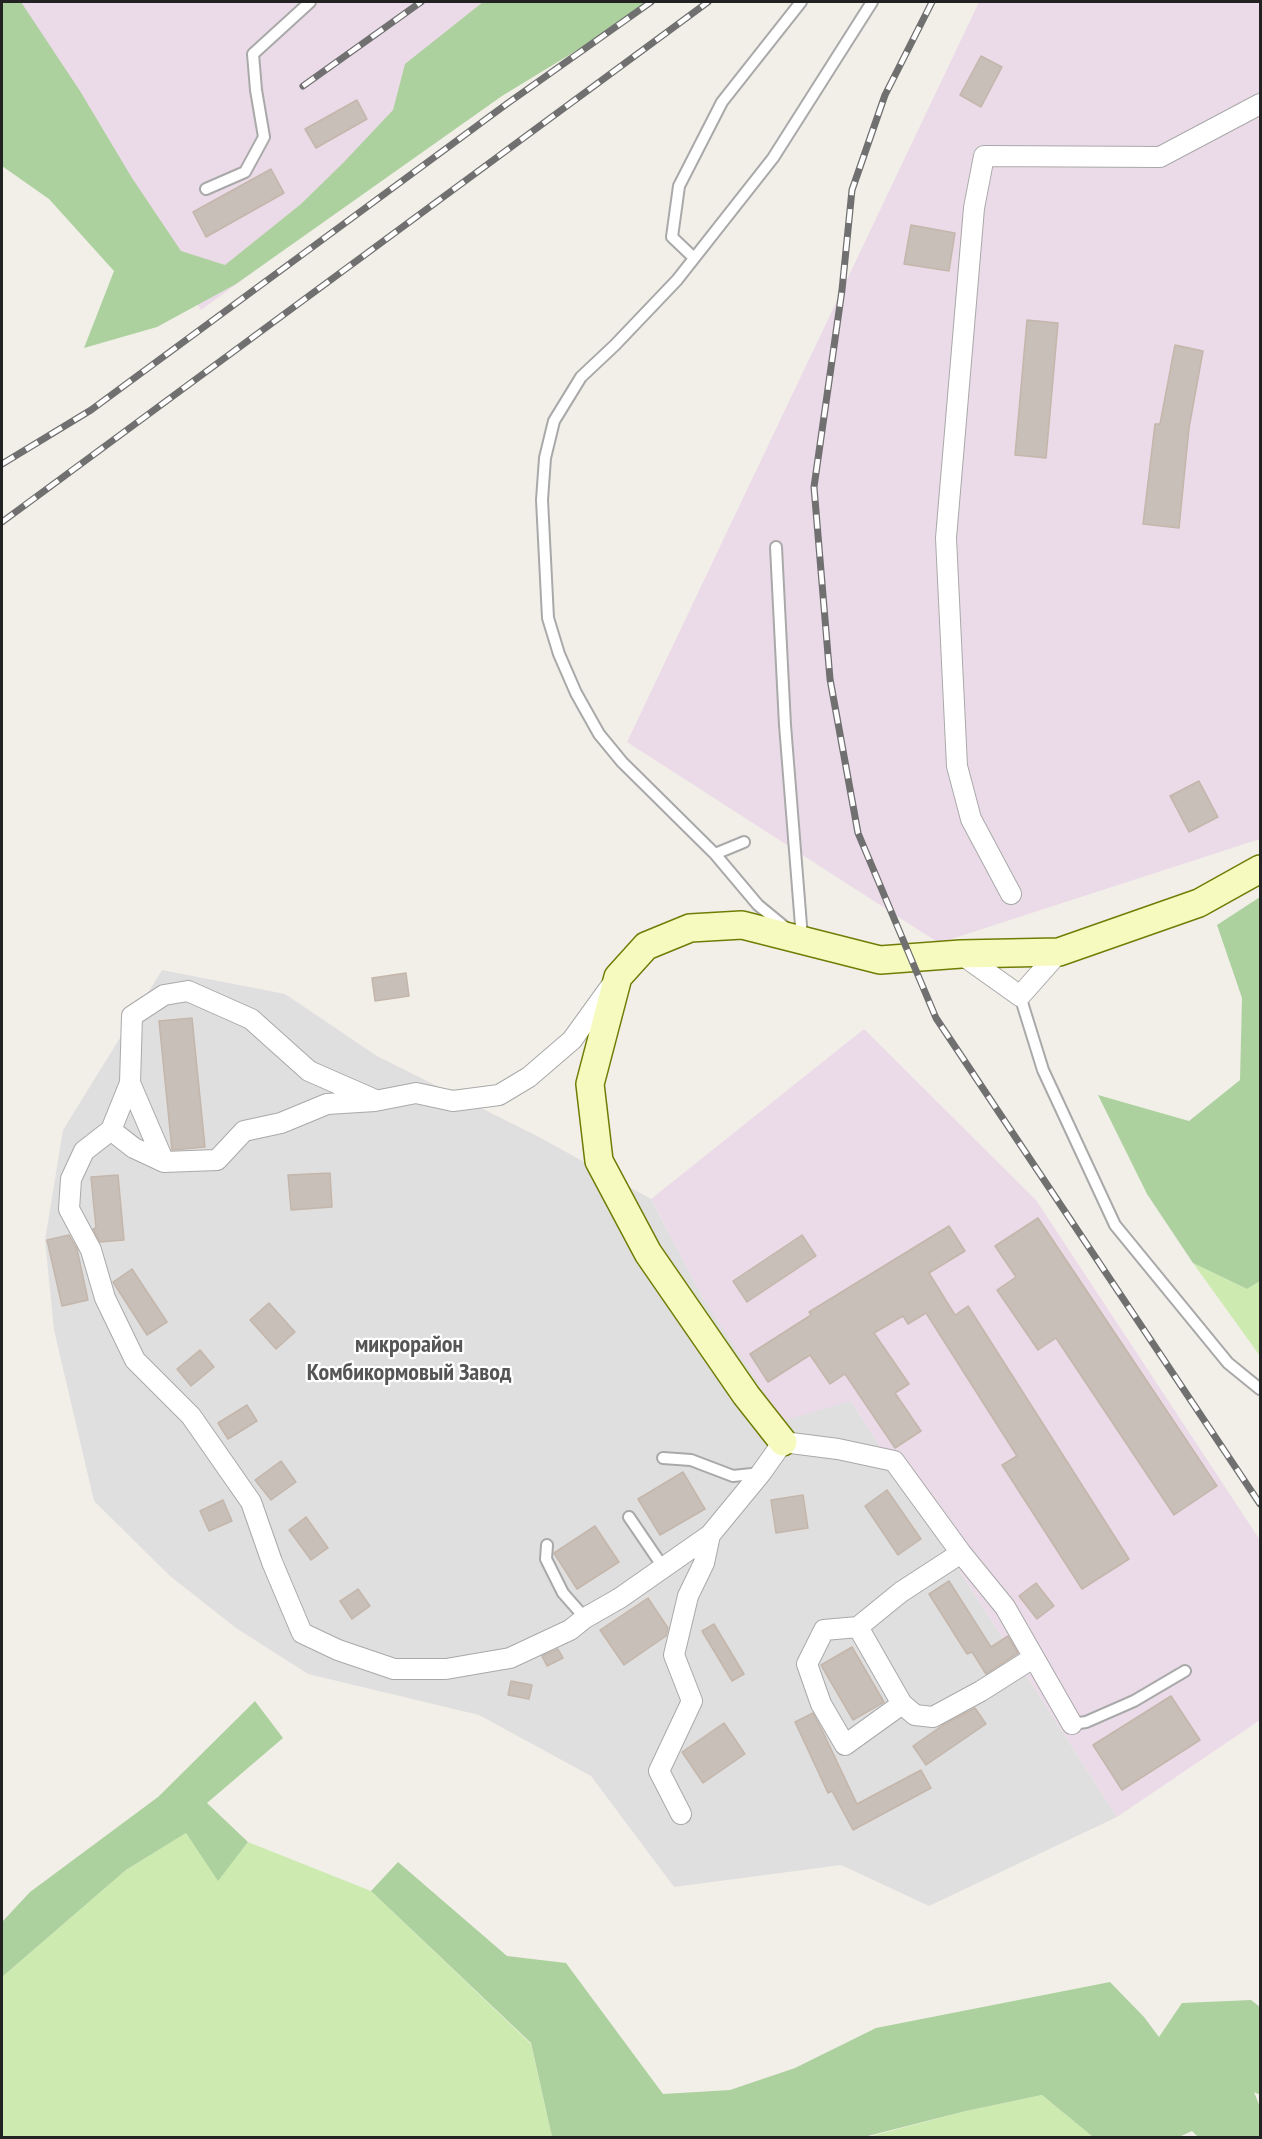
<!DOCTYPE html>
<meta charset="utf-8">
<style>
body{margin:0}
#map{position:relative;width:1262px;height:2139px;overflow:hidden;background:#f2efe9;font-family:"PT Sans Narrow",sans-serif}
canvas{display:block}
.frame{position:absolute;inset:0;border:3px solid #222;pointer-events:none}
</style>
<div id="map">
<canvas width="1262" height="2139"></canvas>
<div class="frame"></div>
</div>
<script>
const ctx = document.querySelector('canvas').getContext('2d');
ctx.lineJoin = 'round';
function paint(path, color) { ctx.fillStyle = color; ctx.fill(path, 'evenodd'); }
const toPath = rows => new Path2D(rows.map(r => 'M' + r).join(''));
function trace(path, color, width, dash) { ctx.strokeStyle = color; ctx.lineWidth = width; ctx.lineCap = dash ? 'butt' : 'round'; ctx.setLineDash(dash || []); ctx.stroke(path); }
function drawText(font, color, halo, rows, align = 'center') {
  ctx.font = font + ' "PT Sans Narrow",sans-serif'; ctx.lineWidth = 4.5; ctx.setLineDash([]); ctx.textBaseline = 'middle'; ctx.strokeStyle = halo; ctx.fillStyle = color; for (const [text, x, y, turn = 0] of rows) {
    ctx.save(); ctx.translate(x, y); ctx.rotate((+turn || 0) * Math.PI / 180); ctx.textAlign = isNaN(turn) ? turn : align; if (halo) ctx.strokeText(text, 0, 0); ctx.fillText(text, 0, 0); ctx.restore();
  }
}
const residential = toPath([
 [162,970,285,994,377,1056,539,1137,651,1199,704,1300,851,1401,1117,1817,929,1906,841,1865,674,1887,591,1776,479,1715,308,1674,236,1628,170,1576,94,1501,54,1330,45,1240,63,1130]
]);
const industrial = toPath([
 [2,2,555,2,460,121,201,310,2,14],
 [979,2,1260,2,1260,839,939,943,627,742],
 [864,1029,1036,1200,1260,1540,1260,1720,1117,1817,851,1401,783,1421,704,1300,651,1199]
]);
const grass = toPath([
 [1193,1263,1247,1289,1260,1281,1260,1356],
 [186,1833,218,1880,248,1842,371,1891,531,2044,552,2137,2,2137,2,1977,126,1870],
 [1042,2095,1093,2137,864,2138,966,2111]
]);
const forest = toPath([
 [2,2,21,2,80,91,132,178,181,251,225,265,301,204,344,162,393,110,405,64,483,2,656,2,502,96,236,284,157,327,84,348,114,271,49,199,2,166],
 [1260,897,1260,1281,1247,1289,1193,1263,1147,1194,1098,1095,1189,1121,1240,1080,1242,998,1217,925],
 [255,1701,283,1738,207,1803,248,1842,218,1881,186,1833,126,1870,2,1977,2,1922,30,1892,158,1797],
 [398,1862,507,1956,566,1963,663,2094,730,2090,795,2068,876,2028,1110,1982,1144,2017,1159,2037,1182,2003,1251,2000,1260,2007,1260,2095,1254,2092,1260,2107,1260,2137,1198,2137,1192,2131,1179,2137,1093,2137,1042,2095,966,2111,864,2137,552,2137,531,2043,371,1891]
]);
const building = toPath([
 [981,56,1002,67,981,107,960,95,981,56],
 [357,100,367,119,316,148,305,129,357,100],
 [271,169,284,193,206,237,193,212,271,169],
 [911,225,955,233,949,271,904,264,911,225],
 [1027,320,1058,323,1046,458,1015,455,1027,320],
 [1175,345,1203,351,1189,428,1179,528,1143,524,1155,424,1160,424,1175,345],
 [1199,781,1218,817,1189,832,1170,796,1199,781],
 [406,973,409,996,375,1001,372,978,406,973],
 [192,1018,205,1147,172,1150,159,1021,192,1018],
 [330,1173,332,1207,291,1210,288,1175,330,1173],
 [118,1175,124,1240,100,1242,93,1229,96,1228,91,1177,118,1175],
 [1038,1218,1217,1486,1174,1515,1056,1338,1038,1350,997,1290,1016,1277,995,1246,1038,1218],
 [949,1226,965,1251,929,1273,955,1315,968,1306,1129,1559,1082,1589,1002,1465,1017,1456,926,1313,908,1324,903,1316,874,1333,909,1384,895,1393,921,1431,895,1448,845,1374,830,1384,810,1355,768,1382,750,1354,811,1315,809,1312,949,1226],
 [69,1235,77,1249,88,1300,62,1306,47,1240,69,1235],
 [802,1235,816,1256,747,1302,733,1281,802,1235],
 [132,1269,167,1322,147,1335,113,1282,132,1269],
 [269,1303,295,1332,276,1349,250,1320,269,1303],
 [200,1350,214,1367,191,1386,177,1369,200,1350],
 [247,1405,257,1421,228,1439,218,1423,247,1405],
 [281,1461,296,1482,271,1500,255,1480,281,1461],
 [683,1472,705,1509,660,1535,638,1499,683,1472],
 [887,1490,921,1539,898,1555,865,1506,887,1490],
 [803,1495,808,1528,776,1533,771,1500,803,1495],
 [223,1500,232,1521,209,1531,200,1511,223,1500],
 [306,1517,328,1548,311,1560,289,1530,306,1517],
 [595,1526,619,1562,577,1589,554,1553,595,1526],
 [949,1581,991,1647,1008,1636,1018,1653,986,1674,972,1652,967,1654,929,1594,949,1581],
 [1036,1583,1054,1606,1037,1619,1019,1596,1036,1583],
 [358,1589,370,1606,352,1619,340,1601,358,1589],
 [648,1598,668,1628,666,1636,624,1665,600,1630,648,1598],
 [714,1624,744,1674,732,1681,702,1631,714,1624],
 [852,1647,884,1702,853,1720,821,1665,852,1647],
 [558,1649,563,1658,547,1666,542,1656,558,1649],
 [511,1681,532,1685,529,1699,508,1695,511,1681],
 [1171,1696,1200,1740,1122,1790,1093,1745,1171,1696],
 [975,1708,986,1724,926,1765,913,1746,943,1725,975,1708],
 [813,1713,823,1732,857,1804,921,1770,931,1788,853,1830,832,1791,828,1793,795,1722,813,1713],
 [724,1723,745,1754,703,1783,682,1752,724,1723]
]);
const lane = toPath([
 [206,189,245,172,264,137,256,90,253,54,310,2],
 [694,258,672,237,679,186,722,102,801,2],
 [776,547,785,725,802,938],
 [715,854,744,842],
 [786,928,758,905,715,854,622,762,599,734,576,693,559,654,548,618,542,500,545,458,554,421,581,377,615,345,677,280,773,158,872,2],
 [1020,996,1043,1070,1115,1225,1228,1363,1260,1389],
 [663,1458,691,1460,733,1476,761,1473],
 [629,1517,663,1567],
 [547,1545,546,1559,563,1593,585,1618],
 [1072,1724,1086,1722,1134,1701,1185,1671]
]);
const street = toPath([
 [1011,894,971,819,957,766,946,538,974,208,984,156,1160,157,1260,104],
 [961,954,1020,996,1059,952],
 [611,986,572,1040,529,1077,499,1095,453,1101,416,1093,375,1101,327,1104,281,1123,244,1131,217,1160,164,1162,134,1148,111,1130,84,1151,71,1179,69,1209,91,1250,105,1298,135,1360,191,1416,251,1502,272,1562,302,1633,338,1650,394,1669,446,1669,510,1658,570,1630,585,1618,620,1598,710,1535,761,1473,783,1442,838,1449,894,1461,961,1553,1005,1607,1072,1724],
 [111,1130,130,1083],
 [164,1162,130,1083,132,1016,164,995,188,991,251,1019,309,1071,373,1099],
 [858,1627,902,1704,845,1745,821,1704,807,1664,824,1630,858,1627,901,1592,961,1553],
 [902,1704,915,1715,933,1717,981,1691,1033,1658],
 [681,1814,659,1771,692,1701,674,1655,688,1596,704,1563,710,1535]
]);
const secondary = toPath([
 [783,1442,746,1395,648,1253,599,1161,590,1084,618,977,646,946,690,928,742,925,880,960,961,954,1059,952,1199,903,1260,869]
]);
const rail = toPath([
 [932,2,885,95,852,190,842,290,814,487,830,679,858,833,936,1018,1260,1504],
 [303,86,421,2],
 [2,464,91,410,508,103,651,2],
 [2,522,708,2]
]);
const neighbourhoodNames = [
 ["микрорайон",409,1345],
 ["Комбикормовый Завод",409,1373]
];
paint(residential, '#e0dfdf');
paint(industrial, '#ebdbe8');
paint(grass, '#cdebb0');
paint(forest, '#add19e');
paint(building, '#c7bfb8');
trace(building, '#c4b6ab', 1.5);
trace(lane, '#a9a9a9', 14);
trace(street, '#a9a9a9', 22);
trace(secondary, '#707d05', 30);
trace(lane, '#fff', 10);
trace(street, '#fff', 20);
trace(secondary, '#f7fabf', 27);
trace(rail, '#707070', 7);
trace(rail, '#fff', 4.5, [14]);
drawText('bold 24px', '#555', '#fff', neighbourhoodNames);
</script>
